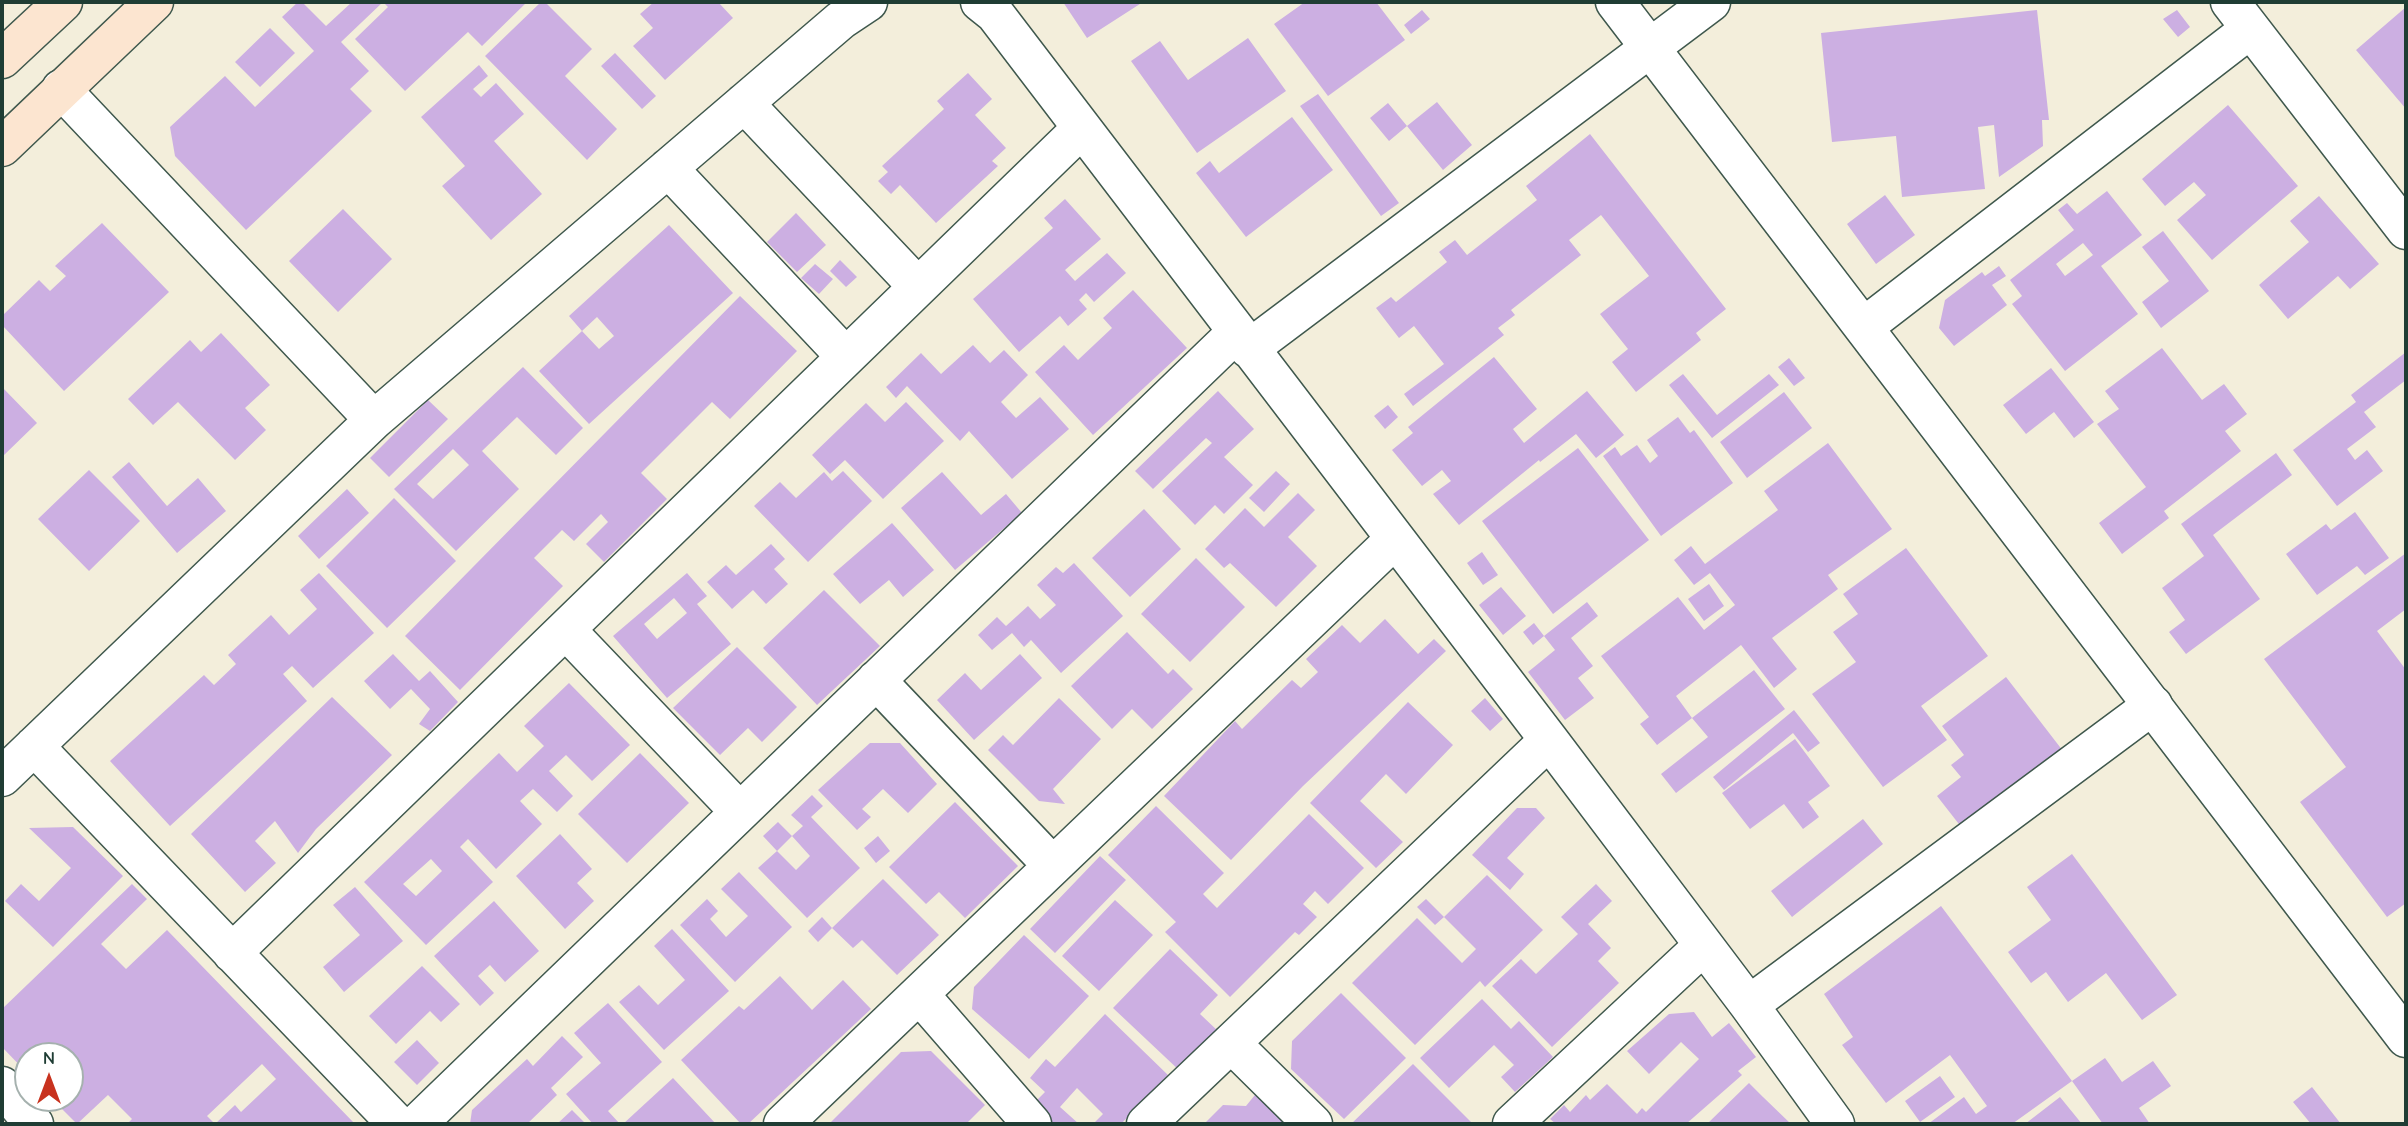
<!DOCTYPE html>
<style>
body{margin:0}
#map{position:relative;width:2408px;height:1126px;overflow:hidden;background:#f3eedb;font-family:"Comic Neue",sans-serif}
canvas{display:block}
.frame{position:absolute;inset:0;border:4px solid #1f3d34;pointer-events:none}
.north{position:absolute;left:14px;top:1042px;width:70px;height:70px;box-sizing:border-box;background:#fff;border:2px solid #a5b1ae;border-radius:50%;rotate:0deg;font-size:19px;font-weight:700;line-height:28px;text-align:center;color:#1f3d34}
.north::after{content:'';display:block;margin:auto;width:24px;height:32px;background:#c8321e;clip-path:polygon(50% 0,100% 100%,50% 72%,0 100%)}
</style>
<div id="map">
<canvas width="2408" height="1126"></canvas>
<div class="frame"></div>
<div class="north">N</div>
</div>
<script>
const ctx = document.querySelector('canvas').getContext('2d');
ctx.lineJoin = 'round';
function paint(path, color) { ctx.fillStyle = color; ctx.fill(path, 'evenodd'); }
const toPath = rows => new Path2D(rows.map(r => 'M' + r).join(''));
function trace(path, color, width, dash) { ctx.strokeStyle = color; ctx.lineWidth = width; ctx.lineCap = dash ? 'butt' : 'round'; ctx.setLineDash(dash || []); ctx.stroke(path); }
const building = toPath([
 [298,2,302,2,326,26,352,2,527,2,482,46,468,32,405,91,355,39,388,7,383,2,341,42,369,71,350,89,372,111,246,230,175,156,170,127,225,76,255,107,314,51,282,17],
 [541,2,545,2,592,49,565,76,617,129,587,160,485,56],
 [654,2,718,2,733,18,665,80,633,46,653,28,640,14],
 [1063,2,1143,2,1087,38],
 [1305,2,1376,2,1405,40,1328,96,1274,24],
 [2406,7,2406,109,2356,50],
 [1422,10,1430,19,1411,34,1404,25],
 [2037,10,2049,120,2042,120,2043,146,1999,177,1994,125,1978,127,1985,189,1902,197,1896,136,1832,142,1821,33],
 [2177,10,2190,27,2178,37,2163,19],
 [270,28,295,53,260,87,235,62],
 [1248,38,1286,91,1197,153,1131,61,1160,41,1188,80],
 [615,53,656,96,642,109,601,66],
 [479,65,488,76,473,89,481,97,496,83,524,114,494,141,542,194,491,240,442,186,465,166,421,117],
 [968,73,992,99,975,115,1006,148,992,161,998,166,936,223,900,185,891,194,878,181,888,172,882,166,944,109,937,101],
 [1318,94,1399,203,1381,216,1300,106],
 [1437,102,1472,145,1443,170,1407,126],
 [1388,103,1407,126,1389,141,1370,118],
 [2228,105,2298,186,2212,260,2177,220,2206,195,2194,182,2165,206,2142,179],
 [1292,117,1333,170,1246,237,1196,173,1210,161,1219,173],
 [1590,134,1726,309,1696,333,1701,340,1636,392,1612,362,1628,349,1600,314,1649,276,1601,215,1569,240,1581,255,1511,310,1515,315,1498,328,1504,335,1413,406,1404,394,1444,364,1414,326,1399,338,1376,308,1391,297,1396,302,1447,262,1439,252,1455,240,1467,255,1537,200,1526,186],
 [2107,191,2142,235,2101,266,2138,314,2065,371,2012,304,2022,296,2010,280,2074,230,2058,210,2067,203,2077,214],
 [2083,243,2093,255,2065,276,2056,264],
 [1885,195,1915,235,1876,264,1847,224],
 [2319,196,2379,264,2350,289,2338,276,2288,319,2259,285,2309,242,2290,221],
 [1065,199,1101,239,1065,270,1075,281,1107,253,1126,273,1094,302,1086,293,1079,300,1087,309,1068,326,1060,316,1019,352,973,299,1053,228,1044,218],
 [343,209,392,259,338,312,289,261],
 [796,213,826,245,797,272,767,242],
 [102,223,169,292,64,391,2,325,2,316,39,280,50,291,66,276,55,266],
 [669,225,733,293,589,424,539,371,582,331,599,349,614,336,597,317,582,331,569,316],
 [2163,231,2209,291,2161,328,2142,302,2169,281,2142,247],
 [840,260,857,277,846,287,830,271],
 [815,264,833,279,819,294,801,278],
 [1999,266,2006,276,1992,285,2007,305,1954,346,1939,328,1945,300,1982,272,1985,276],
 [1133,290,1187,348,1093,435,1035,372,1064,345,1078,360,1112,328,1103,318],
 [740,296,797,351,730,419,712,402,641,473,667,499,604,562,586,544,608,522,601,514,574,541,562,530,534,558,563,586,460,690,405,636],
 [221,333,270,385,245,408,266,430,235,460,178,402,153,425,128,399,190,340,201,352],
 [973,345,990,363,1004,350,1028,375,1001,402,1016,418,1040,397,1069,429,1012,479,969,431,960,441,907,386,896,398,886,387,921,353,941,374],
 [2162,348,2202,400,2224,384,2247,414,2225,431,2241,451,2164,511,2169,518,2122,554,2099,523,2146,487,2097,424,2119,409,2105,391],
 [2406,352,2406,380,2364,412,2376,427,2347,449,2355,460,2367,450,2383,471,2337,506,2293,450,2356,402,2351,395],
 [1494,357,1537,409,1513,429,1524,443,1587,391,1624,435,1596,458,1576,434,1540,462,1539,460,1459,525,1433,494,1451,481,1442,470,1422,486,1392,450,1413,433,1408,427],
 [1789,358,1805,378,1794,386,1778,367],
 [523,367,583,428,556,455,517,417,482,451,519,489,456,551,394,489],
 [453,449,469,465,433,499,417,484],
 [2051,368,2094,422,2074,438,2054,412,2026,434,2003,405],
 [1683,374,1717,415,1769,374,1779,385,1712,438,1669,385],
 [2,387,37,423,2,457],
 [1218,391,1254,429,1224,457,1253,485,1224,514,1215,505,1195,525,1162,491,1212,443,1206,438,1153,489,1135,471],
 [1784,392,1812,428,1747,478,1720,442],
 [428,400,448,419,389,477,370,458],
 [906,402,944,441,883,499,845,460,830,474,812,455,866,403,885,422],
 [1388,405,1398,417,1385,429,1374,416],
 [1678,417,1690,433,1694,430,1733,483,1661,536,1603,456,1615,447,1621,456,1637,445,1650,463,1658,456,1647,440],
 [1828,443,1892,529,1828,575,1838,589,1772,638,1797,669,1774,688,1741,645,1676,696,1692,718,1657,745,1640,724,1649,717,1601,656,1678,597,1704,630,1735,605,1710,573,1694,585,1674,560,1691,546,1705,564,1778,510,1764,491],
 [1578,448,1649,540,1553,614,1482,521],
 [2276,453,2292,475,2213,535,2260,599,2186,654,2169,632,2185,620,2162,588,2204,556,2181,524],
 [129,462,167,506,198,478,226,511,177,553,112,477],
 [89,470,140,521,89,571,38,519],
 [843,471,872,501,808,562,754,506,780,482,796,498,824,472,832,481],
 [1276,471,1290,484,1264,512,1249,498],
 [942,472,981,515,1006,494,1022,513,955,570,901,508],
 [347,489,369,513,319,559,298,536],
 [1298,493,1315,510,1288,537,1317,566,1276,607,1230,563,1224,568,1205,549,1245,508,1264,527],
 [394,498,456,561,387,628,326,566],
 [1144,509,1181,549,1130,597,1092,558],
 [2355,512,2389,558,2365,575,2357,566,2317,595,2286,554,2326,524,2331,530],
 [892,523,934,570,903,597,889,580,860,604,833,574],
 [771,544,785,559,774,569,788,584,766,604,753,590,732,609,707,582,726,565,736,575],
 [1906,548,1988,656,1921,706,1947,740,1883,787,1812,694,1856,662,1833,632,1858,614,1843,594],
 [1482,552,1498,575,1483,585,1467,563],
 [2406,553,2406,609,2377,631,2406,670,2406,903,2387,917,2300,802,2346,767,2264,659],
 [1196,558,1245,607,1190,662,1141,614],
 [1074,563,1123,616,1061,673,1031,640,1024,647,1012,633,992,650,978,635,997,617,1006,626,1028,606,1040,619,1056,605,1037,585,1056,567,1063,573],
 [319,573,374,633,313,688,292,666,283,674,307,701,170,826,110,761,204,675,214,685,236,664,228,655,271,615,289,635,317,609,300,590],
 [687,573,707,596,697,604,731,644,667,698,613,636],
 [674,598,687,613,657,639,644,624],
 [1709,584,1724,606,1704,621,1688,599],
 [1501,587,1526,616,1503,635,1479,605],
 [824,590,880,646,817,705,763,648],
 [1587,602,1598,616,1571,638,1593,666,1578,678,1594,698,1565,720,1528,672,1555,650,1544,636],
 [1385,619,1418,654,1434,639,1446,651,1303,786,1231,860,1164,796,1235,721,1242,729,1292,680,1301,688,1318,672,1306,659,1342,625,1360,643],
 [1534,623,1544,636,1533,645,1523,632],
 [1127,632,1168,674,1173,669,1193,689,1152,729,1132,709,1112,729,1071,686],
 [737,647,797,707,762,742,748,728,720,755,673,708],
 [393,654,419,681,430,671,458,702,430,731,419,724,430,709,411,689,390,709,364,681],
 [1020,654,1042,678,974,740,937,700,965,673,981,690],
 [1754,670,1785,709,1676,793,1661,774,1708,737,1692,718],
 [2006,677,2063,751,1962,828,1937,796,1961,777,1951,765,1964,755,1942,726],
 [569,683,630,745,592,781,566,755,549,771,573,796,557,812,533,789,520,801,542,824,496,869,468,839,460,847,493,882,426,945,364,882,499,753,517,772,544,746,524,726],
 [431,859,442,871,416,896,403,884],
 [332,697,392,755,316,829,298,853,275,821,255,841,276,863,245,892,191,834],
 [1059,698,1101,739,1053,789,1065,804,1039,801,988,750,1003,735,1013,745],
 [1485,698,1503,719,1490,731,1471,711],
 [1408,702,1453,745,1406,794,1386,774,1360,801,1403,842,1376,868,1310,803],
 [1794,710,1820,743,1808,752,1793,733,1724,790,1713,777],
 [1795,739,1830,786,1808,802,1819,817,1803,829,1784,804,1750,829,1722,793],
 [870,743,900,743,937,784,908,813,883,789,862,809,871,817,857,830,818,790],
 [640,753,689,803,627,863,578,814],
 [812,795,823,806,811,817,860,868,807,918,758,868,777,851,763,836,778,822,792,836,777,851,796,870,810,856,792,836,803,826,791,815],
 [955,802,1018,866,965,918,939,892,926,904,889,867],
 [1156,806,1224,873,1203,894,1217,908,1309,814,1364,868,1328,904,1315,891,1303,904,1317,917,1299,935,1295,932,1230,997,1165,932,1176,922,1108,855],
 [1517,808,1536,808,1545,818,1507,858,1524,874,1510,890,1472,855],
 [1863,819,1883,844,1792,917,1771,891],
 [73,827,123,876,53,947,5,901,21,884,39,901,71,868,29,828],
 [560,834,592,869,577,883,594,901,565,929,516,876],
 [878,836,890,851,876,863,864,848],
 [2072,854,2177,995,2142,1020,2106,973,2068,1002,2046,972,2031,983,2008,952,2051,920,2027,887],
 [1100,856,1126,880,1055,953,1030,929],
 [739,872,792,927,735,982,680,925,707,899,718,911,710,919,726,937,748,916,721,889],
 [1487,875,1543,930,1485,987,1480,981,1415,1045,1352,983,1417,918,1462,963,1476,949,1444,917],
 [883,879,939,935,897,975,862,940,853,948,832,928,818,942,808,931,822,917,832,928],
 [132,884,147,899,101,944,126,969,167,930,355,1124,127,1124,132,1119,108,1095,77,1124,51,1098,70,1098,70,1056,28,1056,28,1074,2,1047,2,1009],
 [262,1064,276,1079,241,1112,235,1105,215,1124,207,1116],
 [1596,884,1612,901,1588,924,1611,948,1598,961,1619,983,1552,1047,1492,986,1521,959,1536,974,1578,934,1561,917],
 [355,887,403,941,344,992,323,967,360,935,333,905],
 [1426,899,1444,917,1435,925,1417,907],
 [1115,900,1153,935,1099,991,1062,956],
 [494,901,539,951,505,982,490,965,478,976,494,993,480,1006,434,956],
 [1941,906,2072,1081,2012,1124,1928,1124,1964,1097,1976,1114,1987,1106,1950,1055,1886,1103,1842,1045,1853,1037,1824,994],
 [672,929,729,991,664,1050,619,1002,639,985,658,1005,685,980,654,946],
 [1024,935,1089,996,1029,1059,972,1009,974,987],
 [1170,949,1218,995,1200,1014,1219,1032,1181,1072,1113,1008],
 [422,966,460,1004,441,1022,430,1011,396,1044,369,1016],
 [780,976,812,1010,843,980,871,1009,748,1124,741,1124,681,1060,739,1006,744,1010],
 [1341,993,1406,1058,1344,1119,1291,1069,1292,1041],
 [1482,999,1511,1029,1519,1021,1553,1057,1515,1092,1501,1077,1514,1065,1494,1045,1449,1088,1420,1058],
 [608,1003,662,1062,608,1111,620,1124,593,1124,566,1094,601,1063,574,1033],
 [1694,1012,1712,1037,1729,1023,1756,1057,1738,1071,1742,1075,1686,1124,1556,1124,1550,1119,1564,1105,1570,1112,1586,1095,1590,1100,1607,1084,1637,1114,1642,1108,1646,1112,1699,1059,1681,1042,1649,1074,1627,1051,1669,1014],
 [1105,1014,1168,1075,1121,1124,1093,1124,1103,1114,1077,1088,1060,1107,1079,1124,1050,1124,1031,1106,1045,1092,1030,1078,1046,1059,1055,1067],
 [562,1036,583,1057,551,1088,557,1095,527,1124,470,1124,472,1110,527,1059,533,1066],
 [417,1040,439,1063,417,1085,394,1062],
 [931,1051,985,1105,966,1124,905,1124,902,1122,899,1124,829,1124,901,1052],
 [2105,1058,2122,1082,2153,1061,2171,1086,2139,1108,2150,1124,2103,1124,2072,1081],
 [1413,1064,1473,1124,1351,1124],
 [1940,1076,1955,1097,1920,1122,1905,1101],
 [673,1078,716,1124,623,1124],
 [1749,1083,1763,1097,1791,1124,1741,1124,1738,1122,1736,1124,1707,1124],
 [2312,1087,2341,1124,2311,1124,2293,1102],
 [1259,1090,1289,1117,1281,1124,1204,1124,1223,1105,1246,1106],
 [2060,1097,2082,1124,2025,1124],
 [572,1110,586,1124,557,1124]
]);
const minor = toPath([
 [980,2,995,14,1549,740,1749,1005,1835,1124],
 [2230,2,2406,230],
 [61,89,374,420],
 [744,103,918,287],
 [668,168,846,357],
 [1865,326,2249,30],
 [1249,349,1711,2],
 [566,630,740,812],
 [876,680,1053,866],
 [34,746,397,1124],
 [2,777,374,420,841,20,868,2],
 [232,953,1081,129],
 [919,994,1032,1124],
 [1749,1005,2153,705],
 [1231,1043,1313,1124],
 [2,1086,34,1124],
 [417,1124,1236,333],
 [783,1124,1394,540],
 [1146,1124,1549,740],
 [1512,1124,1703,946]
]);
const tertiary = toPath([
 [1615,2,2406,1038]
]);
const secondary = toPath([
 [2,59,63,2],
 [2,147,154,2]
]);
paint(building, '#ccafe2');
trace(minor, '#3f584d', 41);
trace(tertiary, '#3f584d', 41);
trace(secondary, '#3f584d', 41);
trace(minor, '#fff', 38);
trace(tertiary, '#fff', 38);
trace(secondary, '#fce5d0', 38);
</script>
